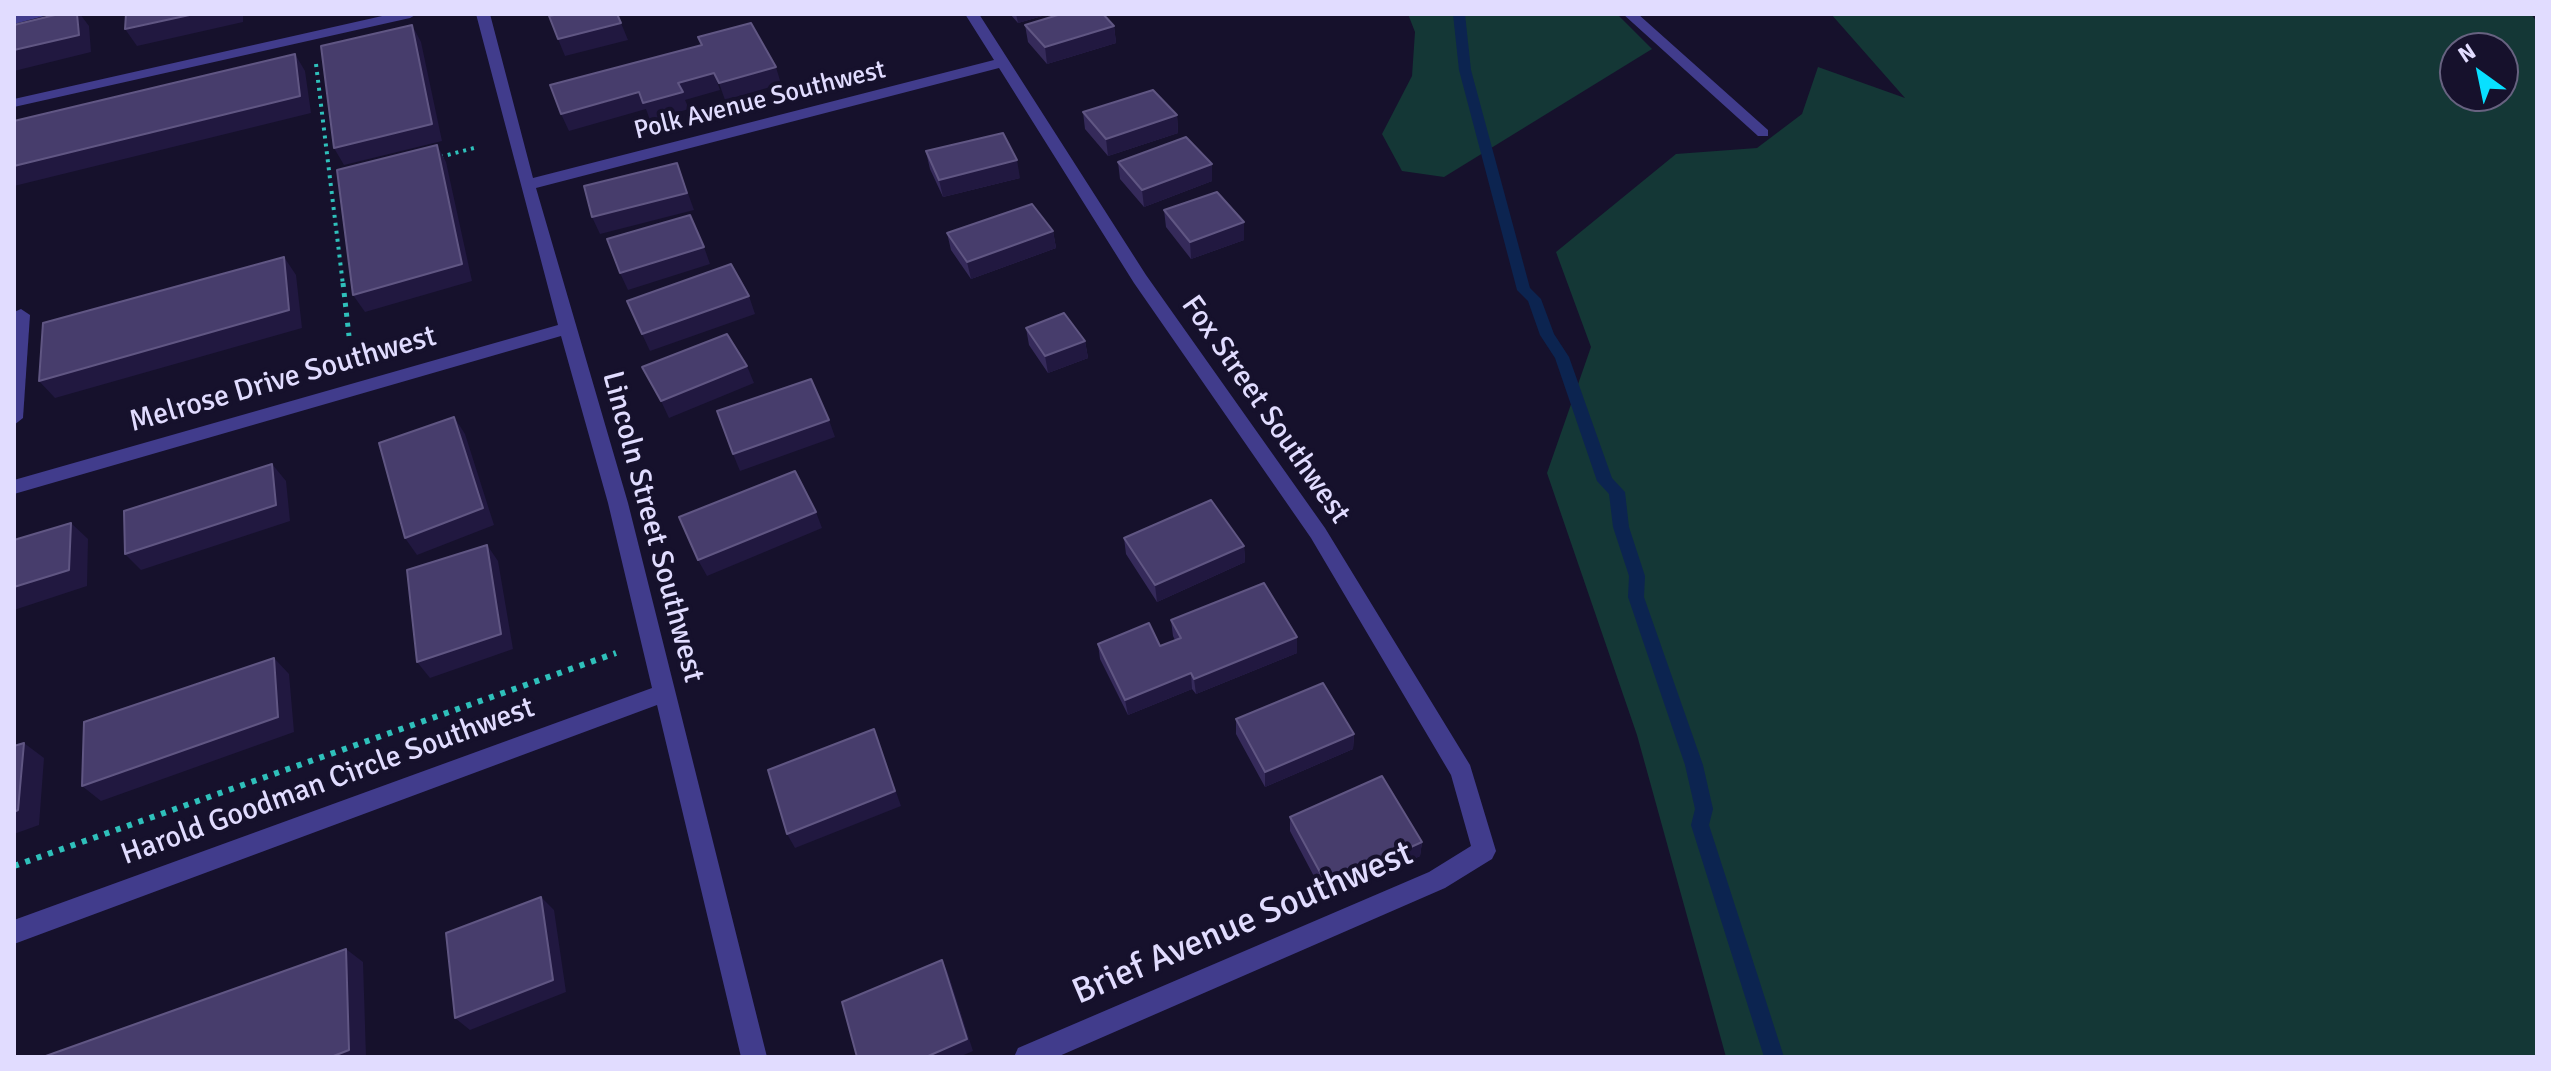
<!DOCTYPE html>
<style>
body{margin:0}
#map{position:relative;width:2551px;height:1071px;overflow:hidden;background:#16112c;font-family:Signika,sans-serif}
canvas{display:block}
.frame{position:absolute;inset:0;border:16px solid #e1dcff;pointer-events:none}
.north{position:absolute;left:2439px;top:32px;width:80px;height:80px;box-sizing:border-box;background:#16112c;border:2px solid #676280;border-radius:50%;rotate:327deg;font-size:22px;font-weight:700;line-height:32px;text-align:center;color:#e1dcff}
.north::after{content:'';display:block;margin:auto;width:28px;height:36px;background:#08e0ff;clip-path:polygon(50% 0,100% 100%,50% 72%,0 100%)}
</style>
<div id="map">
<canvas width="2551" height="1071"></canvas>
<div class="frame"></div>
<div class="north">N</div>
</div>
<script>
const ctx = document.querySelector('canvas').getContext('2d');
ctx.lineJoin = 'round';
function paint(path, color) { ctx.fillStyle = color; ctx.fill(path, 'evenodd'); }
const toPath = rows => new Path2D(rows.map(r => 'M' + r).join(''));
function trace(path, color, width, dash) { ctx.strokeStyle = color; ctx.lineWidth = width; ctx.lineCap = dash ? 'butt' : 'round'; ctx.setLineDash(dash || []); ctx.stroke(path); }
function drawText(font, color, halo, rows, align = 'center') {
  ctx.font = font + ' Signika,sans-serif'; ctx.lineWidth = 8; ctx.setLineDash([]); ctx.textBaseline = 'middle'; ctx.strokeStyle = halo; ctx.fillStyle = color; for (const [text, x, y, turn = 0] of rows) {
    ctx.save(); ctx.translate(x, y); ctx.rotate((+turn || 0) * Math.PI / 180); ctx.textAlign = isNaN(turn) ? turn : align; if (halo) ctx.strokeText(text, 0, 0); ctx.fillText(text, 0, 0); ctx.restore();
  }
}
const green = toPath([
 [1408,14,1617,14,1652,49,1444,177,1402,171,1382,134,1412,76,1415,32],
 [1831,14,2531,14,2537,22,2537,1057,1726,1057,1637,735,1547,473,1591,347,1556,252,1676,154,1757,148,1802,114,1818,67,1905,98],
 [2455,48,2503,48,2503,96,2455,96]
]);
const stream = toPath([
 [1453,14,1465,14,1471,70,1530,288,1541,299,1554,334,1569,357,1612,478,1625,492,1629,527,1645,576,1644,597,1703,765,1713,809,1709,825,1784,1057,1764,1057,1691,825,1695,809,1685,765,1628,597,1629,576,1613,527,1609,494,1597,481,1555,358,1540,335,1528,301,1517,290,1459,70,1453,14]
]);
const pathFar2 = toPath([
 [316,64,343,285],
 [440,157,474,148]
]);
const pathFar1 = toPath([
 [343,283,349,336]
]);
const path = toPath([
 [14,866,616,653]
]);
const service = toPath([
 [21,309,30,315,23,418,14,425,14,312,21,309]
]);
const minor = toPath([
 [23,14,52,14,14,24,14,16,23,14],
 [391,14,417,14,410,18,14,107,14,99,391,14],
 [476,14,490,14,533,178,994,60,965,14,979,14,1146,275,1325,528,1470,765,1496,851,1492,859,1445,888,1057,1057,1014,1057,1018,1048,1429,872,1471,846,1451,775,1311,538,1134,283,999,68,536,188,628,503,767,1057,741,1057,657,705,14,944,14,920,652,688,608,503,561,336,14,494,14,480,558,325,476,14],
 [1623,14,1638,14,1768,130,1768,136,1758,136,1623,14]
]);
const wall = toPath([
 [1010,14,1049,14,1018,23],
 [1025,25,1114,26,1116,43,1047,64,1028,42],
 [1083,112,1177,115,1178,133,1108,156,1085,129],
 [926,152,1020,178,943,197,930,169],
 [1118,162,1212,181,1144,207,1120,179],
 [1164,210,1244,222,1244,240,1191,259,1166,227],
 [1053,231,1056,248,971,279,951,250,947,233],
 [1026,328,1085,341,1088,358,1048,373,1029,345],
 [1124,538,1244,546,1245,562,1157,602,1126,554],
 [1171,620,1297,637,1297,653,1196,694,1192,689,1128,715,1100,659,1098,644,1160,646,1175,640,1173,636],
 [1236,719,1354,734,1353,749,1265,787,1236,734],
 [1290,817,1422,842,1420,856,1326,899,1290,831]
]);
const shadedWall = toPath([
 [77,14,80,14,89,26,91,52,14,71,14,50],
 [194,14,243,14,243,22,137,46,125,29],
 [1016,14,1049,14,1018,23],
 [621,23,628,40,565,56,558,39],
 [412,25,421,42,442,141,344,165,334,148],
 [1114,26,1116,43,1047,64,1045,47],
 [295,54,305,71,311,113,14,186,14,166],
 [776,67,781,84,725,100,719,83],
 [714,73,720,90,685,100,689,109,650,120,646,109,569,131,561,114],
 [1177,115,1178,133,1108,156,1106,139],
 [437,145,446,162,472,281,365,312,353,295],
 [1017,160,1020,178,943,197,939,180],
 [677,163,694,210,600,234,592,217],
 [1212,164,1212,181,1144,207,1142,190],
 [1244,222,1244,240,1191,259,1190,242],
 [1053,231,1056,248,971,279,967,262],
 [704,247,710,264,628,290,620,273],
 [284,257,296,275,302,328,55,398,39,381],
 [749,296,755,314,650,351,642,334],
 [1085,341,1088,358,1048,373,1045,356],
 [747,366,754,383,669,418,661,401],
 [454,417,465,434,494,525,417,555,405,538],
 [829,420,835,437,740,471,733,454],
 [272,464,286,481,290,521,141,570,125,554],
 [816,512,822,528,707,576,698,560],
 [71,523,88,539,87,586,14,610,14,587],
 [487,545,498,561,513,649,430,678,417,662],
 [1244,546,1245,562,1157,602,1155,585],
 [1297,637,1297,653,1196,694,1194,679],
 [274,658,289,674,294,732,101,801,82,786],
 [1191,673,1192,689,1128,715,1125,700],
 [874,729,901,806,795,848,787,834],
 [1354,734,1353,749,1265,787,1265,772],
 [24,743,44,758,39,825,14,834,14,812],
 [1422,842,1420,856,1326,899,1327,885],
 [541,897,554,910,566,992,470,1030,455,1018],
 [346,949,363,962,366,1057,331,1057],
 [942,960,948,973,973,1051,959,1057,926,1057]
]);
const building = toPath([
 [59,14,77,14,79,35,14,50,14,25,59,14],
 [126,14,194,14,125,29,126,14],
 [559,14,617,14,621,23,558,39,549,16,559,14],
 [1061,14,1103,14,1114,26,1045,47,1025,25,1061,14],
 [751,23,776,67,719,83,714,73,678,83,683,92,643,103,639,92,561,114,550,85,702,45,698,37,751,23],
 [412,25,432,124,334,148,321,46,412,25],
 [295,54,300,96,14,166,14,121,295,54],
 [1153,90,1177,115,1106,139,1083,112,1153,90],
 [1003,133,1017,160,939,180,926,151,1003,133],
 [1186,137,1212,164,1142,190,1118,162,1186,137],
 [437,145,462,264,353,295,337,170,437,145],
 [677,163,687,193,592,217,584,186,677,163],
 [1217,192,1244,222,1190,242,1164,210,1217,192],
 [1032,204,1053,231,967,262,947,233,1032,204],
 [690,215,704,247,620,273,607,239,690,215],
 [284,257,289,310,39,381,43,323,284,257],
 [731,264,749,296,642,334,627,301,731,264],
 [1064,313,1085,341,1045,356,1026,328,1064,313],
 [727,334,747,366,661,401,642,367,727,334],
 [811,379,829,420,733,454,717,411,811,379],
 [454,417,483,508,405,538,379,443,454,417],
 [272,464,276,505,125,554,124,511,272,464],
 [795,471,816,512,698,560,679,517,795,471],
 [1211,500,1244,546,1155,585,1124,538,1211,500],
 [71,523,69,570,14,587,14,540,71,523],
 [487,545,501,634,417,662,407,570,487,545],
 [1264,583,1297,637,1194,679,1191,673,1125,700,1098,644,1149,623,1160,646,1181,638,1171,620,1264,583],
 [274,658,278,717,82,786,84,722,274,658],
 [1323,683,1354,734,1265,772,1236,719,1323,683],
 [874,729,895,791,787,834,768,770,874,729],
 [24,743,18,810,14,812,14,746,24,743],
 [1382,776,1422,842,1327,885,1290,817,1382,776],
 [541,897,553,980,455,1018,446,933,541,897],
 [346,949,349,1050,331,1057,43,1057,346,949],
 [942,960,967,1039,926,1057,857,1057,842,1002,942,960]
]);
const farStreetnames = [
 ["Polk Avenue Southwest",760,101,-14]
];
const streetNames = [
 ["Melrose Drive Southwest",283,380,-16],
 ["Fox Street Southwest",1265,410,55],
 ["Lincoln Street Southwest",652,527,75],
 ["Harold Goodman Circle Southwest",328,782,-20]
];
const nearStreetnames = [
 ["Brief Avenue Southwest",1243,924,-23]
];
paint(green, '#143736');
paint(stream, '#0c2450');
trace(pathFar2, '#2fc0bb', 4, [3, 5]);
trace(pathFar1, '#2fc0bb', 5, [4, 6]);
trace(path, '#2fc0bb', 6, [5, 7]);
paint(service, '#413c8c');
paint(minor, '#413c8c');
paint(wall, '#352a5a');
paint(shadedWall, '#211840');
paint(building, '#473d6c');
trace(building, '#605683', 2);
drawText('26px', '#e1dcff', '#16112c', farStreetnames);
drawText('30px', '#e1dcff', '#16112c', streetNames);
drawText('36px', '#e1dcff', '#16112c', nearStreetnames);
</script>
